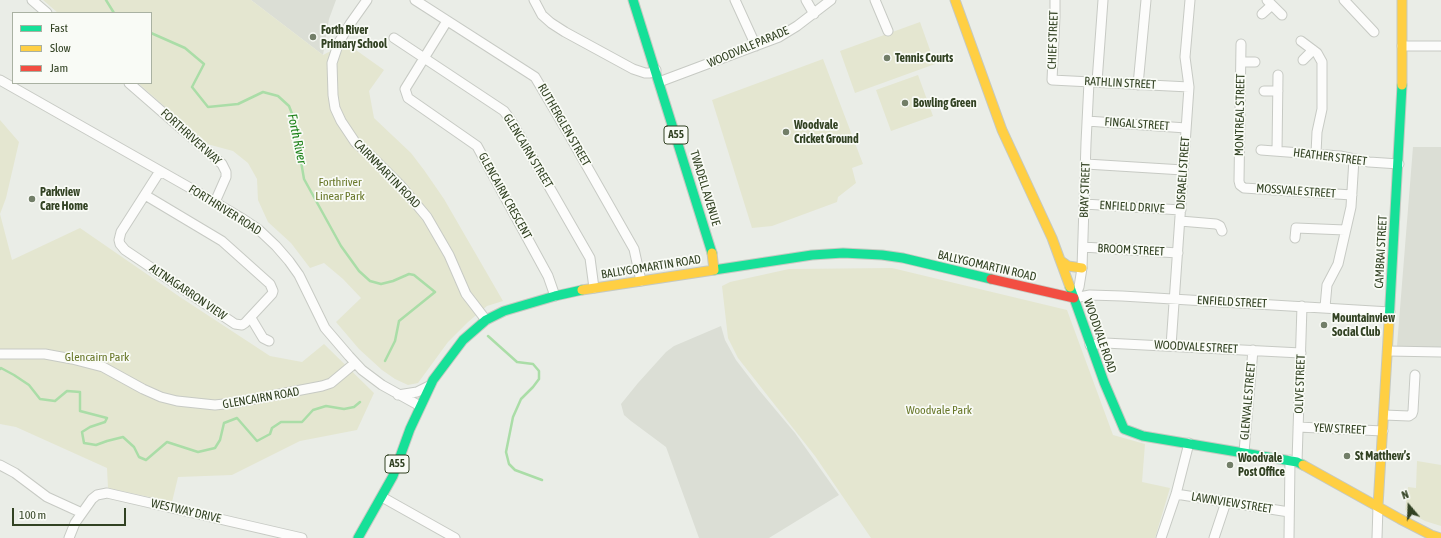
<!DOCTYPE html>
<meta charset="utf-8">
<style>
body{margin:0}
#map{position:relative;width:1441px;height:538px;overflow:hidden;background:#eaede7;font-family:"Asap Condensed",sans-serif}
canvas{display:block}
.legend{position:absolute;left:12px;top:12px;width:140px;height:72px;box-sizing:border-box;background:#f9fbf6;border:1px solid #a9b1a2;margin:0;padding:5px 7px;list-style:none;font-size:12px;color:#324223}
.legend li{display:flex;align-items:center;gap:8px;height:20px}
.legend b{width:20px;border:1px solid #a9b1a2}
.north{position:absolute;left:1389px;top:486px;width:40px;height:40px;-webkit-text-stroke:3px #f9fbf6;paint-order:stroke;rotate:341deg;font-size:11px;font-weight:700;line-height:16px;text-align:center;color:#324223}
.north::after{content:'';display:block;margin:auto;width:14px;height:18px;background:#324223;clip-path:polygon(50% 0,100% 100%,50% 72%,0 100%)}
.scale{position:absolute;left:12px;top:508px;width:114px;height:18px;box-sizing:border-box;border:2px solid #324223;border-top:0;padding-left:5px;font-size:12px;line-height:14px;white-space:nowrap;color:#324223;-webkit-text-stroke:3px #f9fbf6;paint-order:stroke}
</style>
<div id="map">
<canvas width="1441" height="538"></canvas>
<ul class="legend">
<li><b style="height:5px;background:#16e098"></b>Fast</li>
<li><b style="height:5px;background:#ffcf43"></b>Slow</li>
<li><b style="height:5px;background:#f24e42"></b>Jam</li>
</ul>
<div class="north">N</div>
<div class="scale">100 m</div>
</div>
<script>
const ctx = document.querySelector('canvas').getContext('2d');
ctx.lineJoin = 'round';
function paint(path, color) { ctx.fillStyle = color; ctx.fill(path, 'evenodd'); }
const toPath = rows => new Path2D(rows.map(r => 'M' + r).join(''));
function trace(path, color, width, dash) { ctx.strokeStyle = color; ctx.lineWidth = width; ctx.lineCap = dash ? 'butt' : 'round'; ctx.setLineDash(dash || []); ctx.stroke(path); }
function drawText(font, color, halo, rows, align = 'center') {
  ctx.font = font + ' "Asap Condensed",sans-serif'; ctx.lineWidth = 3.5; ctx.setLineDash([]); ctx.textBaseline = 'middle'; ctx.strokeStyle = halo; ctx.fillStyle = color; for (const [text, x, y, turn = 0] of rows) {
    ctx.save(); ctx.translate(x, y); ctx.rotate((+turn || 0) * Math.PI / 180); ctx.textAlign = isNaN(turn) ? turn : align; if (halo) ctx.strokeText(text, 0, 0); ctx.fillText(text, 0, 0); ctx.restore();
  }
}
const built = toPath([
 [251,0,336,0,329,19,323,55],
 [1413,147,1441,147,1441,348,1397,346],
 [721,326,725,340,736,360,759,390,795,433,839,495,769,538,699,538,666,447,631,421,624,415,621,404,638,383,666,352,674,346]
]);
const green = toPath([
 [43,0,251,0,323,55,346,43,384,70,369,91,374,118,411,153,424,170,444,199,503,301,487,306,468,322,448,342,418,383,408,385,395,379,382,370,359,349,336,322,361,298,343,279,324,263,310,268,291,243,268,222,258,200,257,179,248,163,233,151,207,144,138,83,151,83,151,13,58,13],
 [920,22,935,64,855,93,840,51],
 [823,59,863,164,852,168,856,183,838,197,837,202,772,226,752,228,712,100],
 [918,75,933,116,891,131,876,90],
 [0,120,19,142,6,198,0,214,12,260,80,228,180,297,270,356,302,362,324,344,374,393,357,430,300,441,232,475,178,477,172,502,108,488,107,468,16,427,0,424],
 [892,268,1067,310,1113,435,1145,444,1142,482,1170,488,1155,538,871,538,815,456,738,358,728,338,722,286,730,282,789,269],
 [1417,461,1441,465,1441,526,1425,521,1405,510,1408,487,1416,488]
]);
const stream = toPath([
 [106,0,114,13],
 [151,33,185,48,204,64,192,87,208,107,238,104,263,92,278,96,289,106,296,124,298,144,304,179,341,246,359,271,370,281,381,284,393,281,409,274,414,275,435,292,399,321,395,341,385,361],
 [488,336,517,362,533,364,539,371,539,379,533,387,521,399,513,417,506,452,509,464,515,470,542,480],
 [0,369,1,368,14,375,29,385,40,399,55,401,67,391,80,392,80,411,107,418,105,422,90,427,82,432,84,443,96,445,107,441,123,437,134,447,139,457,146,460,167,442,198,452,215,448,220,440,224,423,237,418,257,441,270,434,272,428,281,422,302,422,313,410,326,406,344,409,354,407,360,402]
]);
const street = toPath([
 [32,0,47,13],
 [367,0,350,24,339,42,332,63,333,95,335,108,341,121,355,142,370,155,401,186,427,217,449,255,466,294,486,320],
 [415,0,535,77,568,133,634,249,641,281],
 [534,0,542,15,551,23,565,32,633,69,645,73,650,73,656,70],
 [735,0,756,46],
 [806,0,814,14],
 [875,0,888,31],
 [1055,0,1055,17,1052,80,1189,87],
 [1267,0,1282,15],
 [1344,0,1374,32],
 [1262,14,1272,5],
 [447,21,405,89,408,98,477,146,548,276,555,296],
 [394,38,504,111,512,122,590,258,594,288],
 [1301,41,1317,53,1322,62,1322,109,1317,132,1316,154],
 [1241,44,1239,181,1240,185,1244,188,1352,195],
 [1402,46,1441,46],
 [1303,60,1313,50],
 [1241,62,1255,62],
 [0,80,199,193,243,219,258,229,276,246,289,261,299,275,325,328,349,356,362,370,382,385,420,406],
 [659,82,779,37,797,26,831,0],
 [1097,82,1103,0],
 [129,83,222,164,226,172,226,177,215,202],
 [1138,85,1146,0],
 [1264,91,1278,91],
 [1087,121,1186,128],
 [1261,150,1340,156,1369,162,1399,164],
 [1277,151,1278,75],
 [1086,164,1183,170],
 [145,195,222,241,270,284,273,291,272,294,245,323,242,325,235,324,125,250,120,244,119,240,121,232,160,171],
 [1084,204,1181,210],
 [1180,221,1216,224,1220,226,1222,231],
 [1295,238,1296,228,1345,230],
 [1083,247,1178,253],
 [1074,298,1090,295,1122,296,1390,312],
 [1074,298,1079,287,1082,268,1086,143,1089,82],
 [1325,307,1327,285,1338,264,1351,207,1354,159],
 [251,318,263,338,269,341],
 [1090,345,1105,343,1301,353],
 [1171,346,1189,87,1185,57,1190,0],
 [1388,351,1441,352],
 [0,354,45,354,72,359,103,367,143,389,161,397,177,401,215,405,233,403,322,386,331,383,355,363],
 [398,395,417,392,429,386],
 [1384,415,1409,416,1412,414,1413,411,1415,375],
 [1298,427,1383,431],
 [1244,452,1253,350],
 [1297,462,1302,306],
 [0,465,15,473,47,497,82,513],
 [1176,494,1289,512],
 [382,497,455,538],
 [69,538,75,523,92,499,97,495,107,493,302,538],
 [1161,538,1176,494,1189,443],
 [1214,538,1226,502],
 [1289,538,1290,460],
 [1377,538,1378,506]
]);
const fast = toPath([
 [633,0,712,253],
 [714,270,812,255,843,253,882,255,903,258,991,279],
 [1070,287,1104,382,1124,429,1143,436,1297,462,1303,465],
 [1389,322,1402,85],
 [358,538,393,476,410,429,433,380,463,340,486,320,504,311,555,296,582,290]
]);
const slow = toPath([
 [955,0,1002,130,1052,238,1070,287],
 [1402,0,1402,85],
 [1061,261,1068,266,1082,268],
 [582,290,714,270,712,253],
 [1303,465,1400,519,1431,535,1440,538],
 [1378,506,1389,322]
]);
const jam = toPath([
 [991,279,1074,298]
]);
const markers = [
 [313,37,4,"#727e68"],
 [887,58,4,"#727e68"],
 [905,103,4,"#727e68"],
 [786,132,4,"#727e68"],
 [32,199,4,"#727e68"],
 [1324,325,4,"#727e68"],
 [1347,456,4,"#727e68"],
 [1230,465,4,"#727e68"]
];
const shields = [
 [676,135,24],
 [397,464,24]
];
const shieldNames = [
 ["A55",676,135],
 ["A55",397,464]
];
const poiNames = [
 ["Forth River",321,30],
 ["Primary School",321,44],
 ["Tennis Courts",895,58],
 ["Bowling Green",913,103],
 ["Woodvale",794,125],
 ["Cricket Ground",794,139],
 ["Parkview",40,192],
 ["Care Home",40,206],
 ["Mountainview",1332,318],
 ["Social Club",1332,332],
 ["St Matthew’s",1355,456],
 ["Woodvale",1238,458],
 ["Post Office",1238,472]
];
const streetNames = [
 ["CHIEF STREET",1053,40,-88],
 ["WOODVALE PARADE",748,47,-23],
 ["RATHLIN STREET",1120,83,3],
 ["MONTREAL STREET",1240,115,-89],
 ["FINGAL STREET",1137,124,4],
 ["RUTHERGLEN STREET",564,125,60],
 ["FORTHRIVER WAY",191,137,42],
 ["GLENCAIRN STREET",528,151,59],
 ["HEATHER STREET",1330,157,7],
 ["DISRAELI STREET",1183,173,-86],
 ["CAIRNMARTIN ROAD",387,174,46],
 ["TWADELL AVENUE",705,188,73],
 ["BRAY STREET",1085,190,-88],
 ["MOSSVALE STREET",1296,191,4],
 ["GLENCAIRN CRESCENT",505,196,61],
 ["ENFIELD DRIVE",1132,207,3],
 ["FORTHRIVER ROAD",225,210,32],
 ["BROOM STREET",1131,250,3],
 ["CAMBRAI STREET",1381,252,-87],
 ["BALLYGOMARTIN ROAD",987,266,13],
 ["BALLYGOMARTIN ROAD",651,267,-9],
 ["ALTNAGARRON VIEW",188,292,34],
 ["ENFIELD STREET",1232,302,3],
 ["WOODVALE ROAD",1100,336,71],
 ["WOODVALE STREET",1196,347,3],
 ["OLIVE STREET",1300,384,-88],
 ["GLENCAIRN ROAD",261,398,-10],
 ["GLENVALE STREET",1248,401,-85],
 ["YEW STREET",1340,429,3],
 ["LAWNVIEW STREET",1232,503,9],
 ["WESTWAY DRIVE",186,511,13]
];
const parkNames = [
 ["Forthriver",340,182],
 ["Linear Park",340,196],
 ["Glencairn Park",97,357],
 ["Woodvale Park",939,410]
];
const waterNames = [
 ["Forth River",297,139,78]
];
paint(built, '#dbded5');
paint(green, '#e4e6d0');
trace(stream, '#aadda7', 2.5);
trace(street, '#c7cac4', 11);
trace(fast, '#c5c9c1', 11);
trace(slow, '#c5c9c1', 11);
trace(jam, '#c5c9c1', 11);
trace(street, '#fcfcfb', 9);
trace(fast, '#16e098', 9);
trace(slow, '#ffcf43', 9);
trace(jam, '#f24e42', 9);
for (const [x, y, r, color] of markers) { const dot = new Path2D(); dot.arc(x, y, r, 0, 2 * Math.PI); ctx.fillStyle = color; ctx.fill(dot); trace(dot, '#f9fbf6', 1.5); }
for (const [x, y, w] of shields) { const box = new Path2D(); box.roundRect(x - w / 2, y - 9, w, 18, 3); ctx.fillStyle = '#f9fbf6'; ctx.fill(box); trace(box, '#324223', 1); }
drawText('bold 11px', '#324223', null, shieldNames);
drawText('bold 12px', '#324223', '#f9fbf6', poiNames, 'left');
drawText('12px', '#324223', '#f9fbf6', streetNames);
drawText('12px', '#687729', '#f9fbf6', parkNames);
drawText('italic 13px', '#1d8219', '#f9fbf6', waterNames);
</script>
